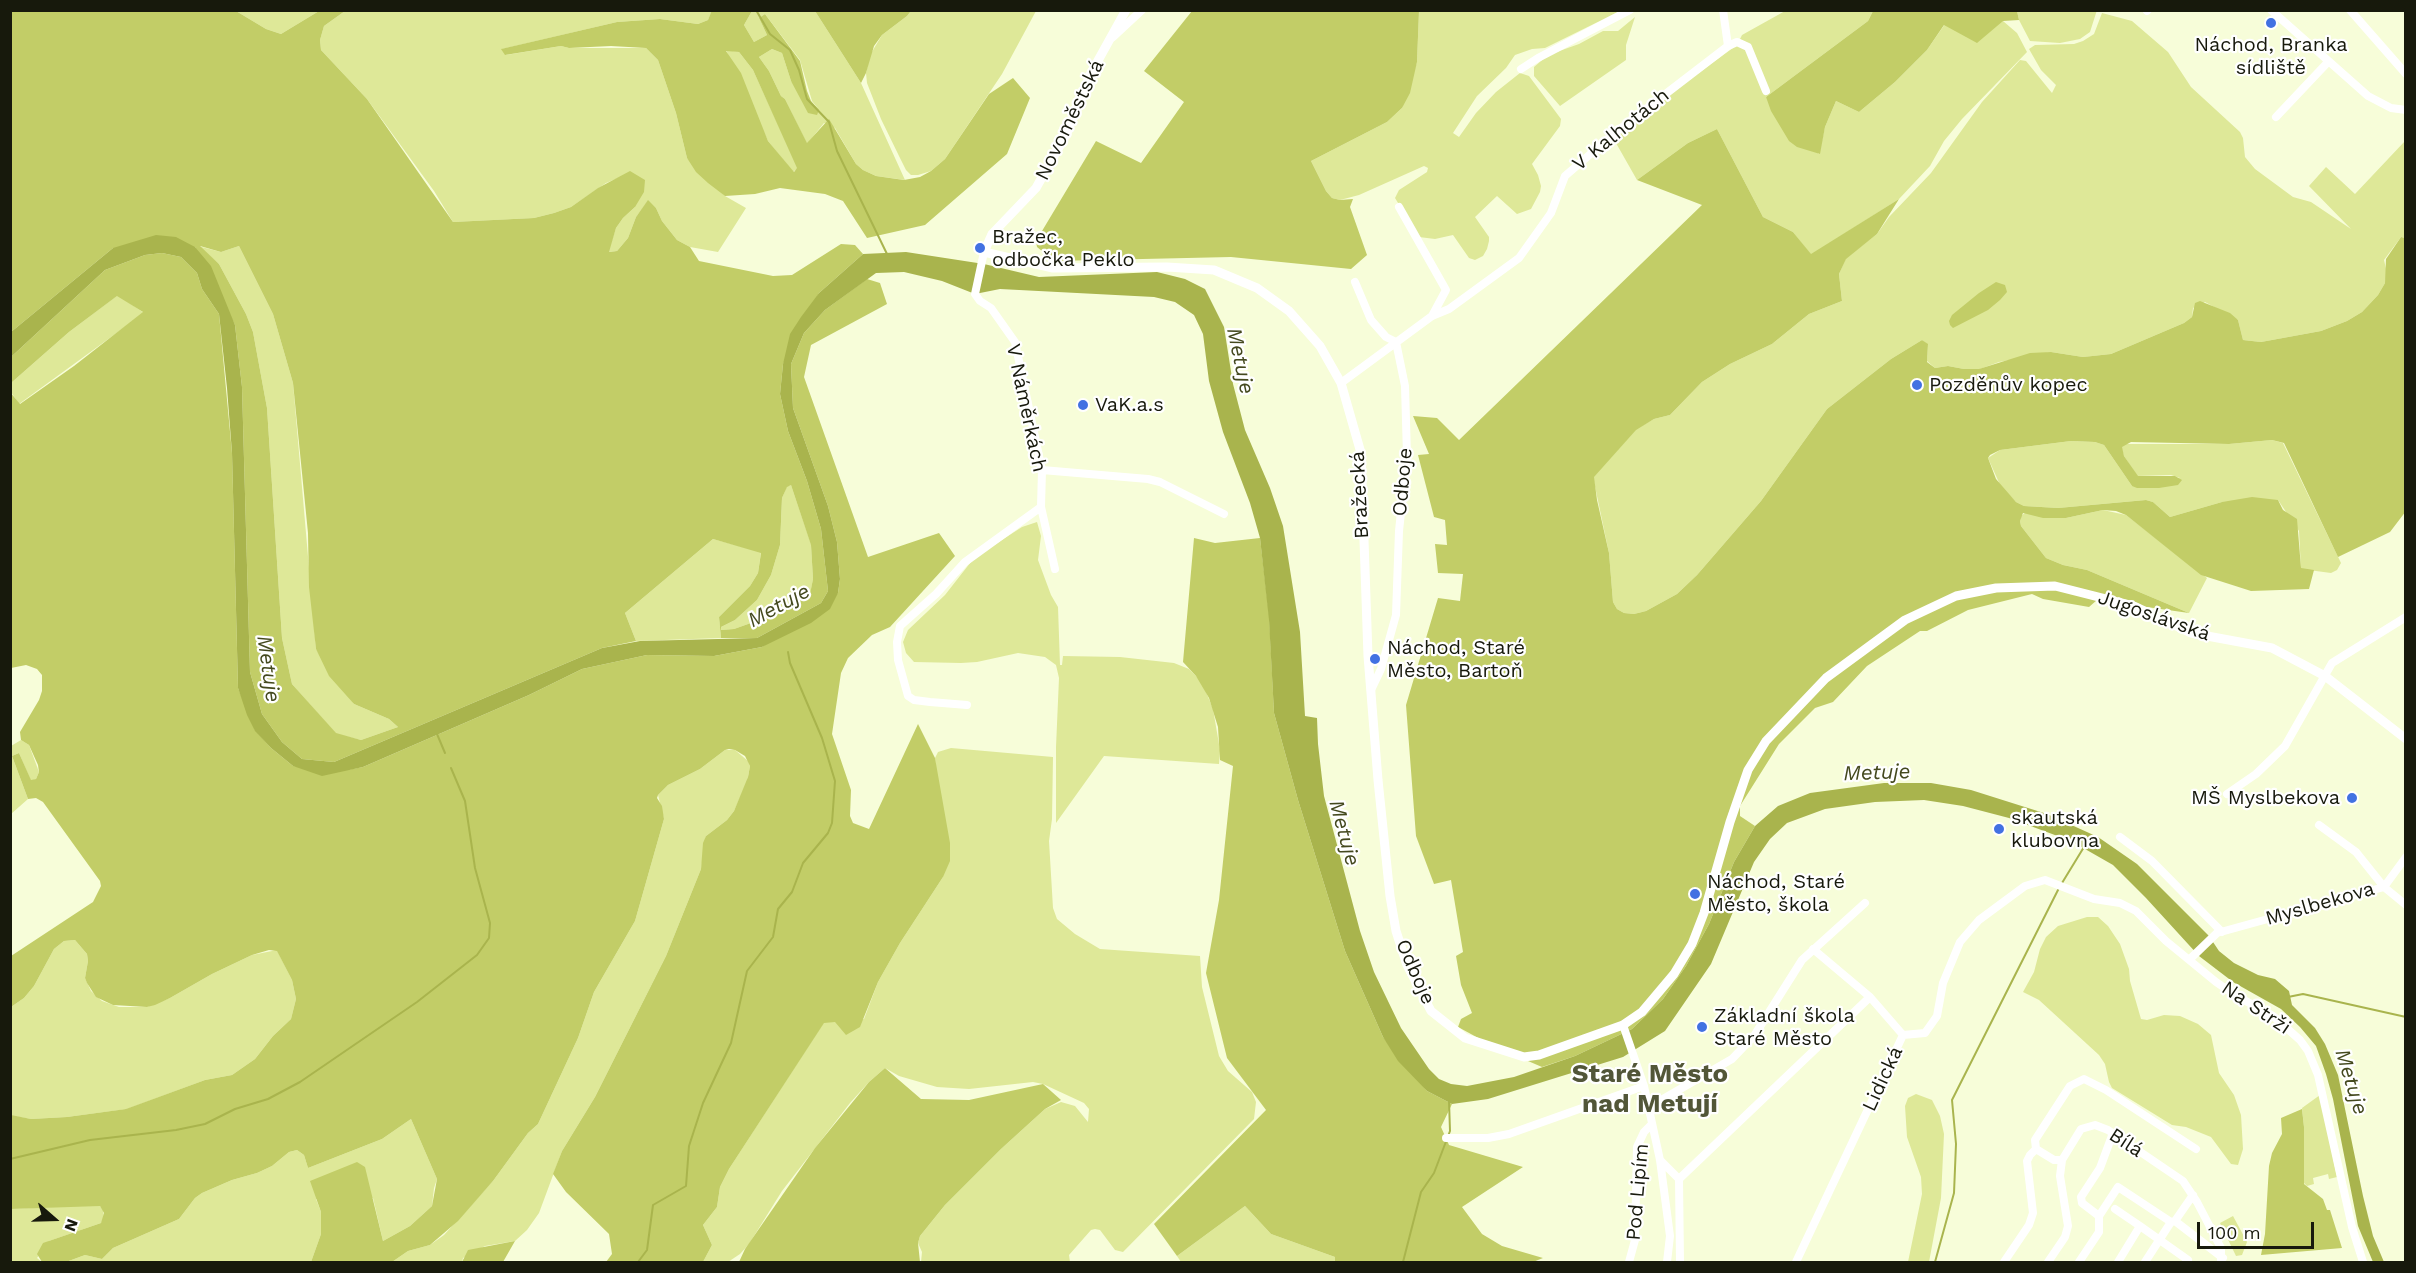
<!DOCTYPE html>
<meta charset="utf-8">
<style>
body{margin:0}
#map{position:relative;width:2416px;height:1273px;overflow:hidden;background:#f7fdd9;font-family:"Work Sans",sans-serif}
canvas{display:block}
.frame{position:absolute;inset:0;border:12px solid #17190c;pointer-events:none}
.north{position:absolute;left:24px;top:1189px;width:60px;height:60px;-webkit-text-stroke:4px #fff;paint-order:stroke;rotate:110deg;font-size:16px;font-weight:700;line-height:24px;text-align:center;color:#17190c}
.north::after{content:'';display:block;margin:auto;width:21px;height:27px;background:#17190c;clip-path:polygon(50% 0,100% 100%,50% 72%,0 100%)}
.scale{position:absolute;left:2197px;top:1222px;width:117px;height:27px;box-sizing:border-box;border:3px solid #17190c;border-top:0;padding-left:8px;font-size:18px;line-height:21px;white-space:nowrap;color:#17190c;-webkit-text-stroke:4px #fff;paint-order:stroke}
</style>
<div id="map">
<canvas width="2416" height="1273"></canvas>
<div class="frame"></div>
<div class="north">N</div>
<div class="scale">100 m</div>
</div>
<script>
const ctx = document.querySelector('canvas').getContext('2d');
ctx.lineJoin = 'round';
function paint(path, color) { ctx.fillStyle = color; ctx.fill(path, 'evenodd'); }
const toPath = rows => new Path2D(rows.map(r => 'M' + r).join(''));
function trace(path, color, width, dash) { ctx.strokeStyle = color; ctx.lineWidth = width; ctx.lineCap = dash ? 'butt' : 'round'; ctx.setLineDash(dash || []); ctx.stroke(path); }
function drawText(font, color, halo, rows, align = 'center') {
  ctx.font = font + ' "Work Sans",sans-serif'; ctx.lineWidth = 4.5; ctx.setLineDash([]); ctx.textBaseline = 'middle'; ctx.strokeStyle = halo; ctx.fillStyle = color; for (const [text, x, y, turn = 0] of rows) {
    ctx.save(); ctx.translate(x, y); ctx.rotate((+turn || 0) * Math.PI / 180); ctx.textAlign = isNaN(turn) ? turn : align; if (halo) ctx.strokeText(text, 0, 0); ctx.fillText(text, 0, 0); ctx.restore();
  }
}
const green = toPath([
 [2097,10,2090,32,2080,39,2060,43,2030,41,2019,20,2017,11],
 [236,11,319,11,281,34,266,29],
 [345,11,712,11,708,20,698,24,660,19,617,22,502,49,506,55,561,46,569,48,646,48,658,60,676,113,687,158,725,196,746,208,718,252,690,247,677,240,662,221,656,208,648,201,636,217,628,238,617,251,608,252,616,228,623,218,635,207,623,176,606,183,571,207,554,213,534,218,453,222,434,191,367,99,321,50,320,40,324,26],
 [752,11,815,11,861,83,905,180,876,176,863,170,856,164,835,128,824,123,807,144,785,99,781,96,769,71,759,57,772,49,782,53,791,81,819,110,812,101,800,60,765,14,759,18,767,35,754,42,744,25],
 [911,11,1036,11,1002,74,945,159,931,171,918,175,911,175,906,170,899,156,881,119,867,83,866,73,870,55,882,35,907,16],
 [1419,11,1620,11,1545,48,1532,49,1515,55,1506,68,1477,96,1453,133,1459,137,1476,113,1496,92,1520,73,1529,76,1561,119,1560,126,1532,164,1538,175,1541,186,1540,192,1531,209,1517,214,1497,196,1475,217,1489,237,1489,241,1487,249,1483,256,1475,260,1469,258,1453,235,1435,239,1419,237,1395,198,1399,190,1427,172,1428,168,1424,166,1359,195,1340,200,1332,198,1326,191,1311,161,1387,122,1402,108,1417,62],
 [1785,11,1873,11,1868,21,1766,97,1819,154,1825,127,1836,101,1859,112,1895,82,1927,50,1945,24,2003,21,2017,33,2027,52,1962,119,1944,141,1930,166,1899,199,1811,255,1793,232,1763,217,1717,129,1688,143,1637,180,1612,136,1737,45,1742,35],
 [2102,13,2132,21,2168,52,2191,87,2240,132,2243,138,2245,157,2255,169,2293,197,2311,202,2351,229,2309,186,2326,167,2355,194,2405,141,2405,238,2401,237,2384,260,2387,273,2385,283,2378,295,2362,312,2347,321,2321,331,2261,342,2243,340,2238,320,2205,302,2193,308,2192,317,2184,323,2111,354,2083,357,2051,352,1999,362,1980,369,1964,369,1948,366,1935,368,1927,361,1928,345,1922,340,1891,359,1827,409,1761,501,1697,575,1677,594,1646,611,1634,614,1624,613,1617,609,1613,602,1609,553,1593,477,1636,429,1654,419,1670,415,1702,382,1730,364,1772,344,1809,314,1842,301,1839,274,1846,258,1877,234,1889,217,1931,173,1982,102,2020,60,2026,61,2052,93,2056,85,2041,70,2029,49,2035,45,2074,44,2083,41,2094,34],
 [1635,17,1626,45,1626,60,1560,106,1534,76,1534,67,1548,55,1579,44,1603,31,1618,31],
 [726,50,739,52,753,70,798,168,793,172,768,141],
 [198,246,221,252,239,246,273,314,293,383,316,649,354,704,389,719,398,727,361,740,336,734,292,684,282,638,267,408,253,332,246,314,219,264],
 [118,295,144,313,19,404,11,392,11,383,69,332],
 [2272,440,2283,443,2341,563,2337,570,2331,573,2301,569,2299,531,2278,500,2222,502,2170,517,2153,502,2146,500,2058,508,2024,506,2016,502,2001,487,1988,458,2000,450,2071,441,2095,442,2104,445,2132,486,2180,478,2171,475,2137,476,2124,456,2121,447,2125,444,2229,444],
 [791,485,811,544,813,579,810,595,765,618,734,629,721,630,721,627,735,620,757,600,771,575,780,545,782,498,787,486],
 [2103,510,2126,515,2207,578,2189,613,2087,570,2063,565,2046,558,2021,526,2020,521,2021,516,2025,513,2043,517,2066,518],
 [1037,522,1041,536,1038,560,1051,595,1058,607,1060,665,1062,665,1063,656,1120,657,1174,663,1189,669,1202,682,1213,709,1220,750,1219,764,1104,756,1056,823,1056,747,1059,678,1056,665,1045,657,1018,653,977,662,961,663,914,662,906,653,903,642,908,630,945,595,974,558,1022,527],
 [713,539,761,552,758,573,750,586,719,617,721,638,636,641,625,613],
 [21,740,29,745,39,772,36,779,31,781,19,753,12,756,28,799,11,814,11,746],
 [951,748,1053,757,1052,819,1049,841,1053,908,1057,919,1075,934,1100,949,1200,956,1202,987,1219,1056,1228,1071,1252,1092,1256,1102,1254,1119,1123,1252,1115,1250,1100,1230,1095,1229,1091,1230,1069,1255,1070,1262,921,1262,922,1252,918,1243,920,1236,945,1205,1001,1149,1045,1109,1061,1102,1075,1106,1088,1122,1089,1109,1084,1103,1043,1084,1033,1082,969,1089,937,1087,899,1076,885,1068,869,1082,850,1103,782,1191,749,1244,740,1254,728,1262,703,1262,712,1245,703,1225,717,1207,720,1187,729,1169,824,1022,864,1019,878,982,900,943,943,877,935,758,938,752],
 [725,750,735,750,748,761,750,766,747,782,734,811,727,820,706,836,701,869,666,956,595,1097,562,1151,539,1213,527,1230,515,1241,485,1246,463,1258,462,1262,392,1262,408,1251,430,1245,444,1235,493,1181,528,1133,538,1124,578,1038,594,992,635,921,664,819,658,795,668,785,700,769],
 [2087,917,2098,917,2108,926,2120,944,2129,969,2130,981,2141,1019,2147,1020,2164,1015,2180,1016,2198,1024,2211,1035,2219,1073,2234,1095,2241,1115,2243,1149,2238,1165,2231,1164,2211,1137,2186,1127,2172,1125,2112,1088,2109,1082,2105,1064,2099,1055,2039,1000,2023,992,2034,972,2040,949,2046,937,2058,926],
 [75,940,87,954,88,961,85,978,91,991,102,1001,119,1007,147,1007,170,998,212,974,252,955,277,950,292,980,296,999,291,1019,273,1036,255,1059,232,1075,205,1080,127,1109,67,1117,31,1119,13,1116,11,1115,11,1007,24,998,34,986,54,949,64,941],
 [1916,1094,1932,1100,1940,1116,1944,1134,1941,1198,1929,1262,1908,1262,1922,1194,1921,1177,1907,1137,1905,1106,1908,1098],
 [2320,1095,2337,1177,2329,1179,2328,1174,2313,1178,2314,1184,2307,1186,2304,1183,2304,1127,2302,1108],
 [411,1119,437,1179,434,1188,432,1206,410,1226,383,1241,373,1198,316,1199,321,1212,321,1234,311,1262,66,1262,85,1255,102,1259,113,1248,179,1219,195,1198,202,1193,232,1180,257,1173,272,1166,289,1152,297,1150,304,1155,308,1168,382,1139],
 [93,1205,100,1206,103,1210,104,1218,101,1223,49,1241,37,1258,42,1262,11,1262,11,1209],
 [1245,1206,1271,1234,1335,1257,1335,1262,1181,1262,1177,1256],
 [2233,1216,2247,1242,2242,1255,2236,1256,2220,1223]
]);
const forest = toPath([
 [712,10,752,11,744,25,754,42,767,35,759,18,765,14,800,61,807,91,811,101,819,110,817,115,808,113,791,81,782,53,772,49,759,57,769,71,781,96,785,99,807,143,829,119,856,164,863,170,876,176,904,180,920,177,931,171,945,159,989,94,1013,78,1030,98,1007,154,925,225,867,238,843,201,825,194,780,188,755,194,725,196,708,183,696,172,687,158,676,113,658,60,646,48,611,46,569,48,561,46,505,55,501,49,617,22,660,19,698,24,708,20],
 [726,51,739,52,753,70,797,168,794,172,768,141,741,73],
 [11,11,236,11,266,29,281,34,319,11,345,11,324,26,320,40,321,50,367,99,453,222,534,218,554,213,571,207,598,188,630,171,645,180,644,192,635,207,623,218,616,228,609,252,617,251,628,238,636,217,648,200,656,208,662,221,677,240,690,247,699,261,773,276,792,275,841,244,855,245,863,254,819,293,783,364,780,394,788,431,807,481,821,529,828,591,821,603,757,638,721,638,719,617,750,586,758,573,761,553,713,539,625,613,636,641,602,648,334,762,302,759,282,742,262,714,250,672,242,387,235,325,195,247,113,248,11,332],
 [200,246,221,252,239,246,273,314,293,383,308,533,309,587,316,649,329,676,354,704,389,719,398,727,361,740,336,733,292,684,282,638,267,408,253,332,246,314,219,264],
 [791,485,811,545,813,579,810,594,765,618,734,629,721,630,721,627,735,620,757,600,771,575,780,545,782,498,787,487],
 [815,11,911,11,907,16,882,35,874,46,866,73,861,83],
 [1192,11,1419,11,1417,62,1410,93,1402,108,1387,122,1311,161,1326,191,1332,198,1340,200,1353,199,1350,207,1367,255,1351,269,1231,257,1054,261,1037,247,1036,241,1096,141,1141,163,1184,102,1144,71],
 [1873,11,2017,11,2019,20,2003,21,1977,43,1944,25,1927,50,1895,82,1859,112,1836,101,1825,127,1820,154,1797,147,1789,141,1771,111,1766,97,1868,21],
 [1717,129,1763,217,1793,232,1811,254,1899,199,1877,234,1846,259,1839,274,1842,301,1809,314,1772,344,1730,364,1702,382,1670,415,1654,419,1636,430,1594,477,1597,500,1609,553,1613,602,1617,609,1624,613,1634,614,1646,611,1677,594,1697,575,1761,501,1827,409,1891,359,1922,340,1928,344,1927,362,1935,368,1948,366,1964,369,1979,369,2030,353,2051,352,2083,357,2111,354,2184,323,2192,317,2195,303,2200,301,2230,313,2238,320,2243,340,2261,342,2321,331,2347,321,2362,312,2378,295,2385,283,2386,259,2401,237,2405,238,2406,511,2390,532,2338,557,2284,443,2272,440,2229,444,2131,442,2122,447,2124,456,2138,476,2175,476,2182,480,2178,485,2159,488,2137,488,2132,486,2104,445,2095,442,2071,441,2000,450,1990,455,1988,458,1996,479,2016,502,2024,506,2058,508,2146,500,2153,502,2170,517,2222,502,2252,497,2278,500,2283,510,2297,519,2301,568,2314,570,2309,589,2251,591,2201,575,2126,515,2116,511,2103,510,2066,518,2043,518,2023,513,2020,521,2021,526,2046,558,2063,565,2087,570,2189,613,2097,600,2089,607,2043,599,2032,594,1968,610,1927,631,1920,631,1867,666,1833,702,1815,708,1779,744,1740,806,1740,816,1755,826,1734,862,1709,924,1686,966,1663,999,1632,1029,1575,1056,1542,1067,1493,1046,1458,1027,1461,1019,1472,1013,1461,985,1456,956,1463,952,1451,880,1434,884,1416,836,1406,705,1438,598,1460,601,1463,574,1438,573,1435,544,1447,545,1445,520,1434,517,1418,455,1429,454,1413,416,1437,418,1459,440,1702,205,1637,180,1688,143],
 [162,253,181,257,197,273,202,289,219,314,232,453,238,688,255,730,271,748,293,766,347,770,363,767,529,695,582,669,647,655,714,656,762,647,838,593,840,579,837,542,828,506,793,408,791,364,804,333,825,310,867,279,880,283,887,304,811,345,804,377,868,557,939,533,955,556,890,627,872,635,848,658,841,673,832,734,851,790,850,816,853,823,869,829,918,724,935,758,950,843,950,861,943,877,900,943,878,982,860,1027,846,1035,835,1022,824,1023,729,1169,720,1187,717,1207,703,1225,712,1245,703,1262,606,1262,612,1254,609,1234,566,1192,553,1174,562,1151,595,1097,666,956,701,869,703,843,706,836,727,820,734,811,748,777,750,766,745,756,735,750,729,749,725,750,700,769,668,785,658,795,657,798,662,806,664,819,635,921,594,992,578,1038,538,1124,528,1133,493,1181,458,1221,430,1245,408,1251,392,1262,311,1262,321,1234,321,1212,310,1181,357,1162,365,1167,383,1241,410,1226,432,1206,437,1179,411,1119,382,1139,308,1168,304,1155,297,1150,289,1152,272,1166,257,1173,232,1180,202,1193,195,1198,179,1219,113,1248,102,1259,85,1255,66,1262,42,1262,37,1254,43,1243,101,1223,104,1213,100,1206,11,1209,11,1115,31,1119,67,1117,126,1109,205,1080,232,1075,255,1059,273,1036,291,1019,296,999,292,980,277,951,269,950,252,955,212,974,170,998,155,1005,147,1007,113,1005,96,997,87,983,85,978,88,961,87,954,75,940,64,941,54,949,34,986,24,998,11,1007,11,956,93,902,101,886,100,881,43,802,36,798,28,799,12,756,19,753,31,780,36,779,39,772,38,765,29,745,21,740,20,732,39,700,42,691,42,675,37,669,26,665,11,668,10,392,20,404,74,366,143,312,117,296,69,332,11,383,11,357,105,270,145,255],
 [1996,282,2005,285,2007,292,2000,300,1988,310,1953,328,1950,325,1949,321,1952,315,1979,293],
 [1194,538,1215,543,1260,538,1269,614,1274,713,1298,800,1345,951,1383,1037,1427,1091,1452,1104,1441,1127,1449,1145,1523,1167,1462,1207,1482,1234,1502,1246,1543,1258,1533,1262,1335,1262,1335,1257,1271,1234,1245,1206,1177,1256,1154,1224,1266,1110,1227,1058,1206,973,1219,900,1233,766,1220,760,1218,727,1209,698,1196,676,1183,662],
 [885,1068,921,1099,969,1100,1043,1084,1061,1100,1045,1109,1001,1149,945,1205,920,1236,918,1243,920,1262,739,1262,745,1249,815,1148,869,1082],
 [2302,1109,2304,1127,2304,1184,2323,1199,2327,1210,2330,1210,2342,1248,2261,1255,2265,1234,2269,1166,2272,1153,2282,1134,2281,1118],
 [515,1241,503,1262,462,1262,468,1250]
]);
const water = toPath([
 [156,235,176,237,195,247,211,266,235,325,242,387,250,672,262,714,282,742,302,759,334,762,602,648,640,641,757,638,821,603,828,591,821,529,807,481,788,431,780,394,783,364,790,334,801,317,819,293,863,254,906,252,984,264,1039,277,1157,272,1185,279,1205,289,1224,327,1233,384,1245,430,1270,488,1283,526,1300,632,1305,716,1317,718,1318,744,1324,796,1360,931,1374,972,1401,1028,1429,1069,1439,1079,1451,1084,1467,1086,1514,1077,1575,1056,1632,1029,1663,999,1686,966,1709,924,1734,862,1755,826,1778,806,1810,793,1884,783,1931,783,1971,790,2047,814,2098,837,2137,864,2209,936,2219,951,2234,963,2258,975,2275,979,2289,991,2292,1005,2315,1028,2325,1044,2338,1075,2363,1196,2373,1236,2384,1262,2373,1262,2358,1226,2333,1099,2326,1074,2316,1046,2300,1027,2281,1009,2233,982,2199,956,2146,898,2113,865,2071,841,2009,818,1963,806,1924,800,1875,802,1825,809,1787,823,1770,839,1754,862,1711,964,1665,1031,1623,1057,1488,1099,1452,1104,1427,1091,1398,1061,1383,1037,1345,951,1298,800,1274,713,1269,620,1260,538,1250,503,1223,432,1209,381,1203,334,1194,315,1175,302,1154,297,1000,289,975,294,942,281,904,272,876,273,825,310,804,333,791,364,793,408,828,506,837,542,840,579,838,593,830,609,811,623,762,647,714,656,647,655,582,669,529,695,363,767,322,776,293,766,271,748,255,731,247,715,238,688,232,453,227,388,219,314,202,289,197,273,181,257,162,253,145,255,105,270,11,357,11,332,113,248]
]);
const stream = toPath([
 [756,10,770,34,790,50,799,70,807,99,829,122,837,151,887,254],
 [437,734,445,753],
 [2062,883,2084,847],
 [2288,997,2303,994,2406,1017],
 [10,1159,90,1140,176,1130,205,1124,235,1109,268,1099,300,1082,417,1002,477,955,489,938,490,923,475,868,465,801,451,768],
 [638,1262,647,1250,653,1205,686,1186,689,1146,703,1103,731,1043,747,971,773,937,778,909,792,892,803,863,828,833,832,823,835,781,822,738,790,663,788,652],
 [1403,1262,1421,1192,1434,1173,1450,1131,1449,1101],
 [1935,1262,1954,1193,1956,1144,1952,1100,2059,888]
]);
const minor = toPath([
 [1723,10,1728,46],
 [2271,10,2368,96,2391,108,2406,110],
 [2350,10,2406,74],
 [2147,11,2148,10],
 [1113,37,1142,10],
 [1521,69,1538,58,1630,10],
 [2276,117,2328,62],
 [1399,207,1446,290,1432,316],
 [1355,282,1371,320,1386,337,1396,342,1405,386,1407,456,1399,531,1396,615,1381,669,1371,690],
 [1341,383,1432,316,1449,309,1519,258,1551,213,1565,176,1616,132,1728,46,1737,42,1748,47,1766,91],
 [1042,470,1148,479,1160,482,1224,514],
 [1041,507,1055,569],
 [967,705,930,702,914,700,908,696,898,660,897,642,900,626,936,594,965,562,1041,507,1042,470,1015,342,991,308,980,301,975,294,984,252],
 [2227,794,2256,774,2285,746,2332,663,2406,617],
 [2319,825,2356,852,2384,887,2406,905],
 [2120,837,2152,861,2222,932],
 [1813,949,1870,997,1903,1035],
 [2190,959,2217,933,2384,887,2406,857],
 [1623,1025,1644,1086,1660,1160,1670,1236,1667,1262],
 [1648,1104,1663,1099,1732,1059,1754,1036,1802,960,1865,903],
 [1446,1138,1488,1138,1509,1134,1644,1086],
 [1660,1160,1679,1179,1870,997],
 [2062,1160,2054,1160,2036,1149,2035,1140,2070,1086,2084,1079,2106,1090,2196,1149],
 [1679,1179,1680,1262],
 [2115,1209,2140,1226],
 [2099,1216,2118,1187,2171,1222],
 [2175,1221,2223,1258],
 [1629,1262,1635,1240,1637,1147,1644,1132,1651,1125],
 [1796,1262,1903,1035,1925,1033,1937,1016,1943,983,1960,942,1979,920,2025,886,2045,880,2094,899,2120,903,2136,911,2166,941,2216,982,2235,995,2273,1016,2300,1040,2308,1051,2318,1075,2352,1227,2363,1262],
 [2004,1262,2029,1225,2033,1213,2027,1161,2030,1155,2036,1149],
 [2048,1262,2065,1237,2068,1226,2060,1176,2062,1160,2081,1129,2095,1125,2108,1130,2183,1181,2197,1202,2221,1248,2221,1262],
 [2079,1262,2099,1232,2099,1216,2082,1203,2081,1197,2100,1168,2113,1133],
 [2118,1262,2140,1226,2188,1260,2186,1262],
 [2145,1262,2171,1222,2175,1221,2193,1195]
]);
const tertiary = toPath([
 [1126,10,1090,75,1067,133,1036,188,992,234,984,252,1053,268,1167,267,1214,270,1257,288,1289,311,1320,346,1341,383,1361,453,1368,656,1378,780,1390,896,1396,931,1407,965,1431,1011,1465,1038,1524,1057,1539,1055,1623,1025,1642,1012,1674,974,1692,944,1704,913,1730,822,1748,770,1766,741,1826,678,1905,620,1956,596,1996,588,2055,586,2134,606,2191,633,2272,648,2325,676,2406,739]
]);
const markers = [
 [2271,23,6,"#4271e2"],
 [980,248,6,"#4271e2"],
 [1917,385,6,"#4271e2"],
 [1083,405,6,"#4271e2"],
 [1375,659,6,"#4271e2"],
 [2352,798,6,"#4271e2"],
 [1999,829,6,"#4271e2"],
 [1695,894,6,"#4271e2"],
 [1702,1027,6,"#4271e2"]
];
const poiNames = [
 ["Náchod, Branka",2271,45,"center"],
 ["sídliště",2271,68,"center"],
 ["Bražec,",992,237],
 ["odbočka Peklo",992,260],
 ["Pozděnův kopec",1929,385],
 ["VaK.a.s",1095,405],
 ["Náchod, Staré",1387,648],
 ["Město, Bartoň",1387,671],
 ["MŠ Myslbekova",2340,798,"right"],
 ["skautská",2011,818],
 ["klubovna",2011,841],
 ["Náchod, Staré",1707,882],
 ["Město, škola",1707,905],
 ["Základní škola",1714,1016],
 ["Staré Město",1714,1039]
];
const streetNames = [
 ["Novoměstská",1070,120,-64],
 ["V Kalhotách",1621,130,-39],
 ["V Náměrkách",1026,408,78],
 ["Odboje",1403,482,-85],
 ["Bražecká",1360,495,-93],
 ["Jugoslávská",2154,616,19],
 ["Myslbekova",2320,904,-16],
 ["Odboje",1415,972,66],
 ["Na Strži",2256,1008,34],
 ["Lidická",1883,1079,-65],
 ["Bílá",2126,1143,33],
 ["Pod Lipím",1638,1192,-85]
];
const waterNames = [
 ["Metuje",1240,361,78],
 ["Metuje",779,606,-29],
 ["Metuje",268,669,82],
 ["Metuje",1877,773,-2],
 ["Metuje",1344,833,75],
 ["Metuje",2351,1082,73]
];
const districtNames = [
 ["Staré Město",1650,1074],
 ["nad Metují",1650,1104]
];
paint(green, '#dee898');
paint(forest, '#c2cd67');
paint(water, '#a9b44d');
trace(stream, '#a9b44d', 2);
trace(minor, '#fff', 8);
trace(tertiary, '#fff', 9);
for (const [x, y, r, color] of markers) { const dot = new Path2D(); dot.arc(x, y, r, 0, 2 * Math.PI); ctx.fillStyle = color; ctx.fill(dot); trace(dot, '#fff', 2); }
drawText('20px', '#17190c', '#fff', poiNames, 'left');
drawText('20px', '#17190c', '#fff', streetNames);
drawText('italic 21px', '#44491e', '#fff', waterNames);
drawText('bold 26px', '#525638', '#fff', districtNames);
</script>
